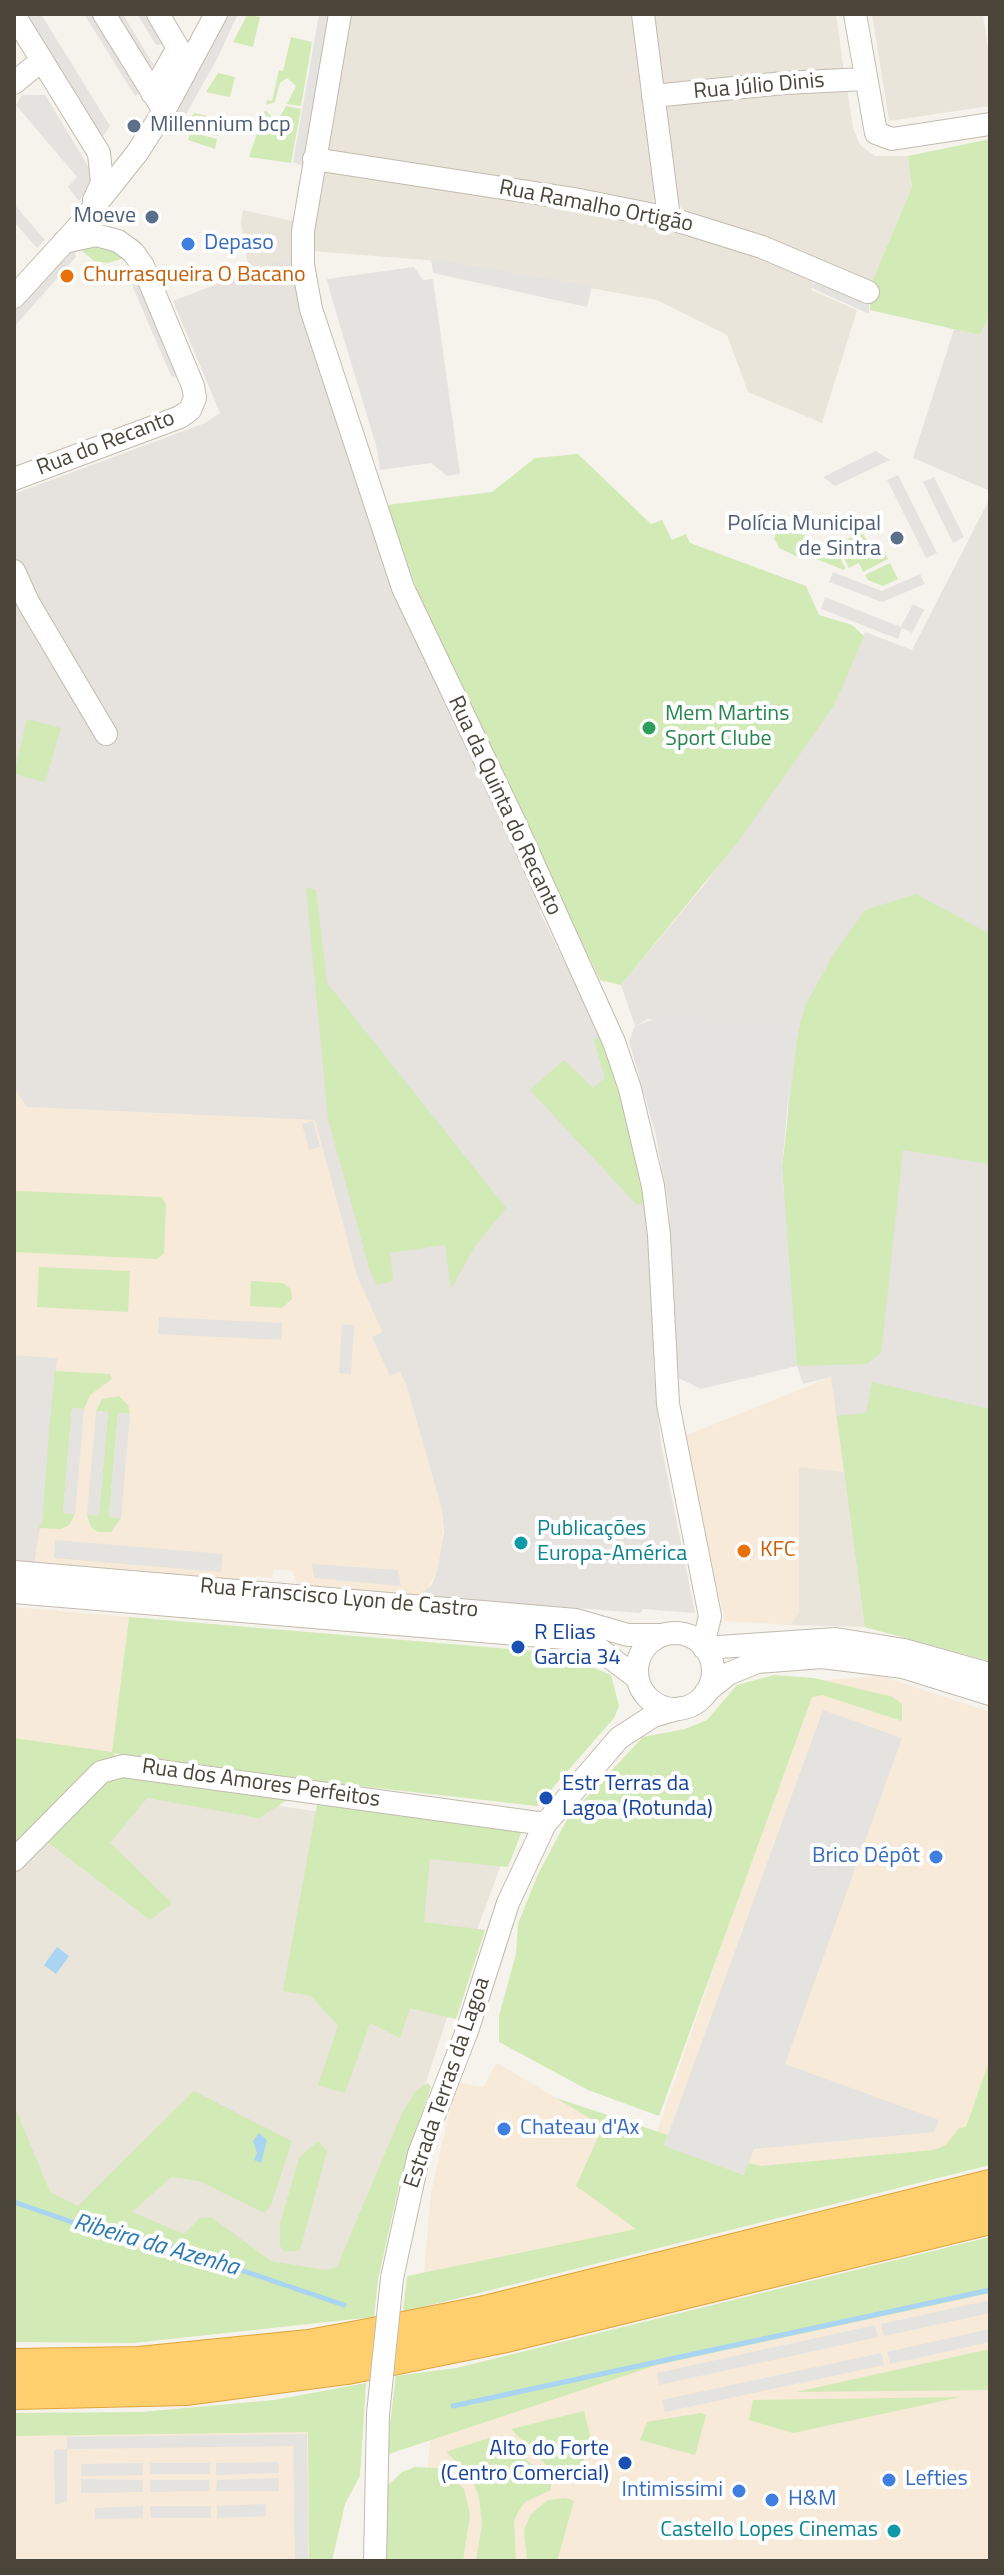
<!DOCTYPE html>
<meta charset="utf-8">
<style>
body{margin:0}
#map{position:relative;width:1004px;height:2575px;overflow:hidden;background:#f6f3ec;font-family:"Titillium Web",sans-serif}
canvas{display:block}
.frame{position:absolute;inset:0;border:16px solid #4b4439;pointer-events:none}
</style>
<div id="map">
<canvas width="1004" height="2575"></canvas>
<div class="frame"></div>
</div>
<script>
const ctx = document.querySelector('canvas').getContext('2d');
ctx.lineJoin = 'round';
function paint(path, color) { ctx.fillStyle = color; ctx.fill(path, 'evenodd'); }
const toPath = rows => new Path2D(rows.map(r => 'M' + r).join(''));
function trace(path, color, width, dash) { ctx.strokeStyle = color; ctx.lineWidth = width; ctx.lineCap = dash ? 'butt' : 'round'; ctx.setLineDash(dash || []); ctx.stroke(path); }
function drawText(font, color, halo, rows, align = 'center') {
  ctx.font = font + ' "Titillium Web",sans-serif'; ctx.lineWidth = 8; ctx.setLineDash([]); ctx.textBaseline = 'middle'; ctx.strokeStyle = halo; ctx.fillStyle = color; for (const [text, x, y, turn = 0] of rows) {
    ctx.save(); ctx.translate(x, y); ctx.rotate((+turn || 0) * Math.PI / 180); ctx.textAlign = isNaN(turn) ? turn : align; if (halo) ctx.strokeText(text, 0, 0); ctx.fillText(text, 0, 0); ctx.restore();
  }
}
const residential = toPath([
 [348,14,634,14,655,200,645,204,327,152],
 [652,14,836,14,844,72,661,86],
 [872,14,983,14,990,62,990,106,889,121],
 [847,88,853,128,860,145,875,156,908,156,912,187,871,284,684,211,679,205,663,103],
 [320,171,573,208,660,225,768,259,814,280,811,290,857,310,822,423,748,392,727,335,657,300,439,261,311,251],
 [243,210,297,222,295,254,249,272,241,222],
 [799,1466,845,1472,865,1627,790,1625,799,1612],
 [55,1773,341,1815,508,1845,463,1969,361,2280,311,2307,33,2194,14,2148,14,1822]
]);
const commercial = toPath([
 [14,1088,27,1107,315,1120,357,1276,404,1377,441,1505,443,1541,437,1572,427,1590,416,1596,301,1586,296,1582,293,1571,274,1569,272,1578,256,1576,253,1582,34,1563,56,1358,14,1355],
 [831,1377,845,1472,799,1467,799,1613,790,1625,725,1621,682,1437],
 [14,1607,129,1617,112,1753,14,1738],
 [881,1676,990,1712,990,2143,792,2200,651,2149,813,1681],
 [497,2063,603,2125,637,2229,424,2273,431,2193,456,2082,483,2087],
 [990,2261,990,2561,420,2561,431,2431],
 [341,2414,345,2504,332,2561,14,2561,14,2433,53,2435]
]);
const industrial = toPath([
 [295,254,428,621,560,898,539,910,605,1046,635,1143,650,1236,654,1375,661,1444,695,1613,643,1609,640,1613,416,1596,431,1586,437,1572,444,1532,441,1506,406,1384,357,1276,315,1120,27,1107,14,1088,14,494,205,423,220,413,173,301],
 [990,314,990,491,913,458,954,329,980,335],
 [990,498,990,1661,865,1627,831,1377,803,1384,797,1366,783,1212,789,1087,798,1030,648,1019,635,1026,621,985,705,884,834,706,865,632,912,650],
 [14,1355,57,1358,43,1509,34,1563,14,1561]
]);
const green = toPath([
 [247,15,260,17,253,47,233,42],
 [291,37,312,42,301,106,287,104,296,86,287,78,280,83,275,102,266,105,267,100,272,101,279,70,283,71],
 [218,73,235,77,230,97,206,92],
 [286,106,301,109,291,163,249,157,265,110,273,118,279,118],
 [194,113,222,119,218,136,185,128],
 [190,132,217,139,215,149,188,140],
 [990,139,990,314,980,335,870,310,871,284,912,187,908,156],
 [87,246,108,246,124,258,108,263,94,261,80,249],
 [578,454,651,524,662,520,672,540,686,534,690,543,806,586,819,615,852,625,864,636,834,706,737,843,621,985,600,980,428,621,387,505,492,492,535,458],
 [799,518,795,532,804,535,812,550,798,557,779,548,774,538,778,529],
 [862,532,869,544,878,540,888,559,863,572,859,563,849,568,837,544],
 [834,545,845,568,844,570,811,557],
 [890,563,898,579,883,586,868,580,865,575],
 [27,719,61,728,45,782,14,774],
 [306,887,316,890,327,983,506,1208,475,1246,451,1289,445,1245,390,1253,393,1281,377,1285,370,1271,328,1119],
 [916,894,990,934,990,1164,903,1150,881,1353,867,1364,797,1366,782,1167,798,1030,806,1004,833,955,865,910],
 [600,1036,621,1092,646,1203,637,1205,530,1090,564,1060,593,1088,605,1078,594,1040],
 [19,1191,161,1197,166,1204,164,1254,157,1259,14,1252,14,1192],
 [39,1267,130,1271,128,1312,37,1307],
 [251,1281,283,1283,291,1289,292,1299,282,1308,250,1306],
 [55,1371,110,1374,112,1379,90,1395,84,1409,72,1408,63,1513,75,1514,69,1525,61,1529,39,1528],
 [872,1382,990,1409,990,1661,865,1627,837,1416,866,1413],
 [119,1396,128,1405,130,1414,118,1413,109,1516,121,1518,111,1532,98,1532,91,1527,87,1515,99,1515,108,1412,96,1411,102,1399],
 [129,1617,558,1653,611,1675,619,1706,614,1718,537,1806,279,1777,113,1753,130,1775,289,1799,259,1818,147,1798,110,1843,172,1903,150,1920,49,1843,24,1842,14,1852,14,1738,112,1752],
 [774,1675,814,1678,893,1697,902,1704,902,1721,822,1695,812,1697,659,2116,588,2090,499,2042,499,2016,516,1954,518,1924,538,1874,569,1816,643,1737,685,1729,707,1720,737,1685],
 [317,1805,524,1826,508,1867,430,1859,424,1922,485,1930,456,2019,410,2008,400,2038,370,2023,345,2093,318,2085,338,2026,311,1996,283,1991],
 [990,2059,990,2165,403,2312,407,2276,636,2229,576,2186,603,2126,556,2098,668,2135,664,2145,744,2175,748,2163,761,2166,934,2150,946,2145,959,2128,966,2127],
 [428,2083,431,2087,400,2181,378,2280,374,2317,133,2343,14,2342,14,2105,50,2192,78,2206,194,2091,292,2141,271,2205,264,2213,199,2181,171,2177,132,2212,184,2234,200,2218,211,2217,271,2261,326,2270,337,2267,402,2113,415,2092],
 [318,2141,327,2151,300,2250,285,2252,280,2246,280,2224,299,2158],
 [990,2237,990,2293,657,2365,386,2455,396,2376,456,2368],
 [990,2349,990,2390,796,2392],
 [366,2383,360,2476,345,2504,332,2561,309,2561,308,2432,14,2436,14,2413,141,2412,274,2400],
 [961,2397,793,2433,749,2420,753,2400],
 [584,2411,590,2435,579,2481,551,2470,511,2429],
 [701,2413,706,2415,695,2455,640,2440,647,2422],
 [495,2436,513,2446,551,2484,551,2490,525,2502,518,2512,514,2521,516,2561,476,2561,482,2525,479,2497,471,2476,446,2452],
 [415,2467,439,2468,464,2489,470,2515,463,2561,383,2561,384,2489,402,2472],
 [566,2498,574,2501,557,2561,527,2561,524,2530,531,2514,548,2500]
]);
const parking = toPath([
 [22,14,41,14,110,126,100,140],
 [84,14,96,14,143,91,135,96],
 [123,14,154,66,142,68,111,16],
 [137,14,149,14,167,44,156,45],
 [225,14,238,14,217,59,180,125,166,122],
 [319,14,331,14,304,166,293,162],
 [22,95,45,95,87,164,92,174,91,185,79,201,68,187,77,177,16,105],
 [14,204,45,240,37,248,14,222],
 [75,251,76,257,14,327,14,308,62,254],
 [431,259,592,286,587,307,433,273],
 [136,265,185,378,171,376,129,278],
 [414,267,423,280,433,279,460,474,447,476,431,463,380,470,377,449,329,289,327,279],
 [817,275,869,299,869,314,812,288],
 [876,451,890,460,835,486,823,477],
 [898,475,937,553,926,558,887,480],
 [934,477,964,537,953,543,923,482],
 [833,572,882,591,920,574,925,584,882,602,829,582],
 [825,597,901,627,913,604,924,610,912,633,902,628,898,639,821,609],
 [666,1015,800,1024,789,1087,782,1167,797,1366,701,1389,676,1377,669,1207,656,1136,629,1041,635,1026],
 [313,1121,320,1147,309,1150,302,1124],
 [159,1317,282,1323,281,1340,158,1334],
 [342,1324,354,1325,351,1374,339,1373],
 [383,1332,401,1371,390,1376,372,1337],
 [14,1403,51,1405,42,1525,29,1522,35,1414,14,1411],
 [72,1408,84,1409,75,1514,63,1513],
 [96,1411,108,1412,99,1516,87,1515],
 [118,1413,130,1414,121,1518,109,1517],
 [55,1540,223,1554,221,1572,54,1558],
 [312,1564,398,1570,401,1586,314,1578],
 [823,1710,902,1738,785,2064,939,2120,934,2132,754,2149,744,2175,664,2146],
 [990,2300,990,2313,884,2336,881,2324],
 [875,2325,878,2337,659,2385,657,2373],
 [990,2329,990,2342,890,2364,887,2352],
 [881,2353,884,2365,665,2412,662,2400],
 [307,2434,308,2561,295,2561,293,2446,67,2449,67,2501,55,2505,54,2450,67,2449,67,2437],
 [279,2462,279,2473,216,2475,216,2463],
 [143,2463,143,2475,81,2476,81,2464],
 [150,2463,210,2463,210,2474,150,2474],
 [279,2478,279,2491,216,2491,217,2480],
 [81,2479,143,2480,143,2492,81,2493],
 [150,2480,209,2480,210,2491,150,2492],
 [266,2504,266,2516,217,2518,217,2506],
 [143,2506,143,2518,95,2519,95,2508],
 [150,2506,211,2506,211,2518,151,2518]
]);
const water = toPath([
 [57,1947,69,1956,56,1974,44,1965],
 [259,2133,267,2140,261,2163,254,2160,257,2153,253,2141]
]);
const stream = toPath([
 [14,2202,95,2230,152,2240,344,2305],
 [453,2406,990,2290]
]);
const minor = toPath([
 [104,14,164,111],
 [340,14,303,231,303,265,311,309,403,588,514,821,614,1042,630,1089,653,1186,659,1235,668,1404,710,1616,703,1646],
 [643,14,669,218],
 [855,14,876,133,892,139,990,124],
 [14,15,99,153,102,183,94,200],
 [14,83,42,60],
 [152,93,178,48,158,14],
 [653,96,784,83,865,79],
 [314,159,574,199,669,218,762,247,868,292],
 [14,297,78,227,137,153,164,111,216,14],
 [14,479,180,417,190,410,195,398,193,386,143,266,133,252,118,241,96,235,64,242],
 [14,571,28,602,106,734],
 [14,1572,576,1620,628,1635,662,1635],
 [14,1592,565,1638,594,1645,637,1678],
 '637 1671a38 38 0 1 1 76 0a38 38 0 1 1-76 0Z',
 [704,1648,836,1639,904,1650,990,1674],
 [706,1692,728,1674,757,1662,822,1657,903,1667,990,1694],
 [14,1860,101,1772,123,1766,545,1824],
 [392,2278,419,2154,467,2031,508,1903,545,1824,619,1738,653,1716,681,1708],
 [375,2561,378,2414]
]);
const highway = toPath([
 [14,2365,139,2363,309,2346,358,2337,485,2312,990,2186],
 [14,2393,187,2389,347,2368,506,2336,990,2218]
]);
const minorBridge = toPath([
 [378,2414,392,2278]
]);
const markers = [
 [134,126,8,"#5c6f8a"],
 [152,217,8,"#5c6f8a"],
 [188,244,8,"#3f7fe0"],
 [67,276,8,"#e8710a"],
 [897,538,8,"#5c6f8a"],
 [649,728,8,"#2e9e5b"],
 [521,1543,8,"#0f9aa8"],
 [744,1551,8,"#e8710a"],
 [518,1647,8,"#1a4fb4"],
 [546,1798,8,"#1a4fb4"],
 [936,1857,8,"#3f7fe0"],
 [504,2129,8,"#3f7fe0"],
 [625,2463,8,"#1a4fb4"],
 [889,2480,8,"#3f7fe0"],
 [739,2491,8,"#3f7fe0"],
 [772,2500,8,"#3f7fe0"],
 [894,2531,8,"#0f9aa8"]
];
const streetNames = [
 ["Rua Júlio Dinis",759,87,-5],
 ["Rua Ramalho Ortigão",596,207,11],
 ["Rua do Recanto",106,444,-21],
 ["Rua da Quinta do Recanto",504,806,65],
 ["Rua Franscisco Lyon de Castro",339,1599,5],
 ["Rua dos Amores Perfeitos",261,1784,8],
 ["Estrada Terras da Lagoa",448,2083,-71]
];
const serviceNames = [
 ["Millennium bcp",150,126,"left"],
 ["Moeve",136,217],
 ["Polícia Municipal",881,525],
 ["de Sintra",881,550]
];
const shopNames = [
 ["Depaso",204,244],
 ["Brico Dépôt",920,1857,"right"],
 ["Chateau d'Ax",520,2129],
 ["Lefties",905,2480],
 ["Intimissimi",723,2491,"right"],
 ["H&M",788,2500]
];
const foodNames = [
 ["Churrasqueira O Bacano",83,276],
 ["KFC",760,1551]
];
const leisureNames = [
 ["Mem Martins",665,715],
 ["Sport Clube",665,740]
];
const cultureNames = [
 ["Publicações",537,1530],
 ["Europa-América",537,1555],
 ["Castello Lopes Cinemas",878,2531,"right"]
];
const transitNames = [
 ["R Elias",534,1634],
 ["Garcia 34",534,1659],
 ["Estr Terras da",562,1785],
 ["Lagoa (Rotunda)",562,1810],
 ["Alto do Forte",609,2450,"right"],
 ["(Centro Comercial)",609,2475,"right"]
];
const waterNames = [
 ["Ribeira da Azenha",156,2246,16]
];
paint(residential, '#eae5da');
paint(commercial, '#f7ead8');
paint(industrial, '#e6e2dd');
paint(green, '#d2eab5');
paint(parking, '#e5e3e0');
paint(water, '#a9d4f2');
trace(stream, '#a9d4f2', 5);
trace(minor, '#c2bbae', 24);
trace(highway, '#e0a43c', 34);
trace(minor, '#fff', 22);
trace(highway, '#ffcf6e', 32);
trace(minorBridge, '#c2bbae', 24, []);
trace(minorBridge, '#fff', 22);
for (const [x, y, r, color] of markers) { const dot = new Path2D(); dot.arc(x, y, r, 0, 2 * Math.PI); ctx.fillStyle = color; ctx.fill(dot); trace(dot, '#fff', 3); }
drawText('22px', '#4b4439', '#fff', streetNames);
drawText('22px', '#4e5e75', '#fff', serviceNames, 'right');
drawText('22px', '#366cbe', '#fff', shopNames, 'left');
drawText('22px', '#c56008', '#fff', foodNames, 'left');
drawText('22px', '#27864d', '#fff', leisureNames, 'left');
drawText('22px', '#0d838f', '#fff', cultureNames, 'left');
drawText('22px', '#164399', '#fff', transitNames, 'left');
drawText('italic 24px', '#2e7ab2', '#fff', waterNames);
</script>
